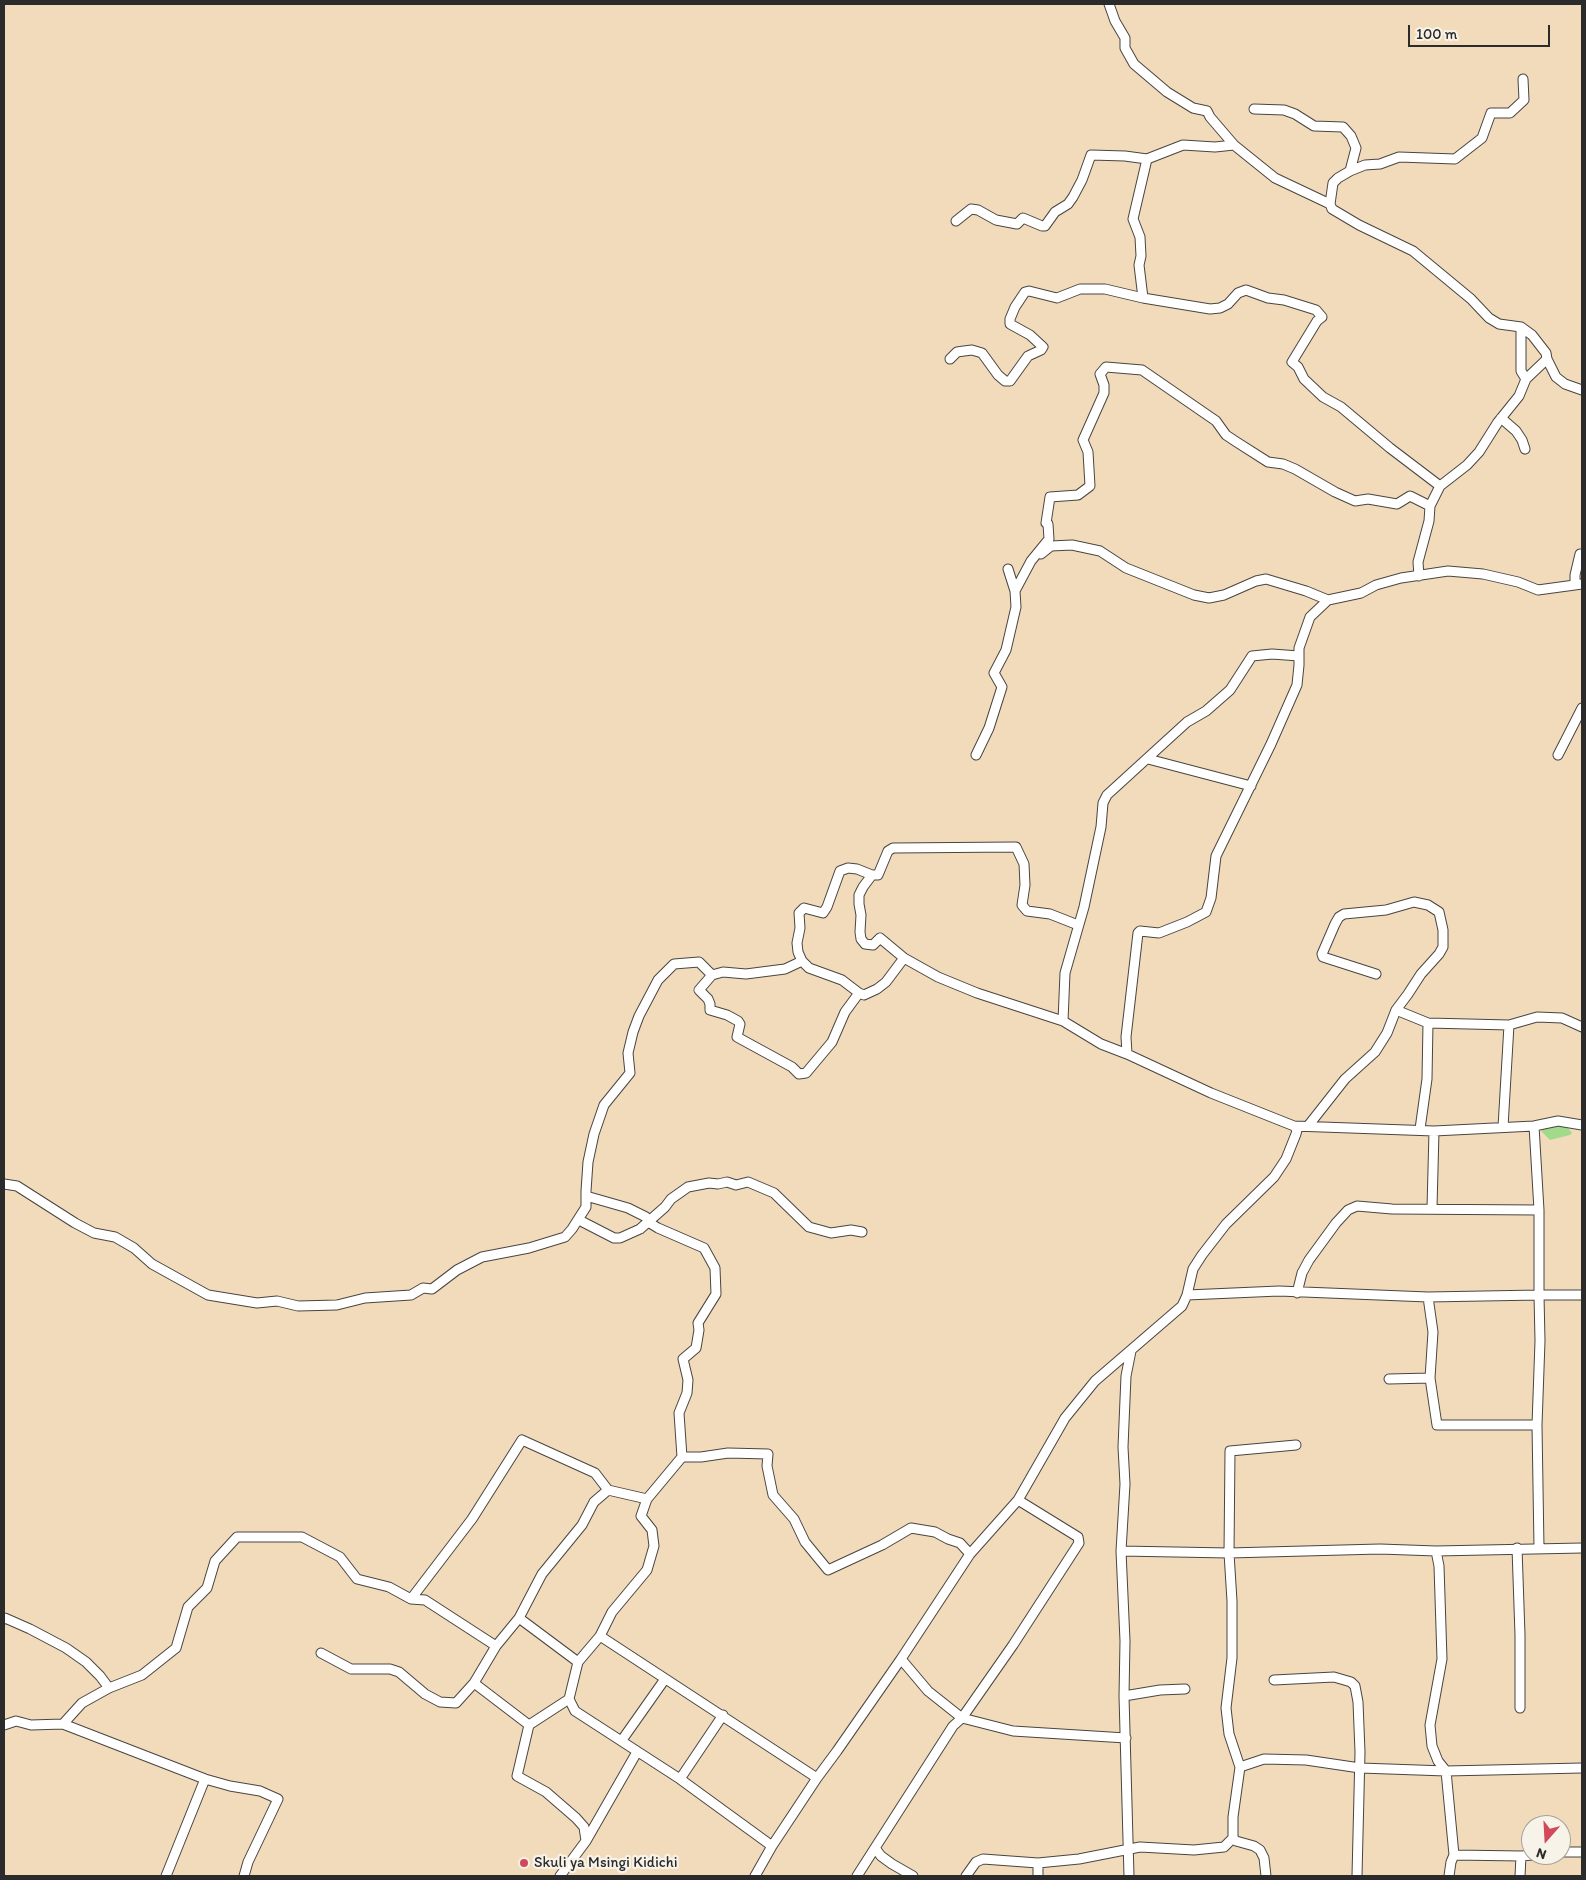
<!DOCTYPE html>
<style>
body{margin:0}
#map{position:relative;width:1586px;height:1880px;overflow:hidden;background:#f2dbbb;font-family:Itim,sans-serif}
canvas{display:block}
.frame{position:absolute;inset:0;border:5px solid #2b2b2b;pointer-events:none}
.north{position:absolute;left:1521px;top:1815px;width:50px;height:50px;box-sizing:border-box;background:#f7f3e8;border:1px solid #a5a39c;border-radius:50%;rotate:199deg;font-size:14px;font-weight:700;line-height:20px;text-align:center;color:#2b2b2b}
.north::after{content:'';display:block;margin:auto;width:18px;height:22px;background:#d1495b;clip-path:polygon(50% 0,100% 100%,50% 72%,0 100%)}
.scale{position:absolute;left:1408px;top:25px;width:142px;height:22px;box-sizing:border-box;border:2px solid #2b2b2b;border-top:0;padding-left:6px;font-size:15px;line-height:18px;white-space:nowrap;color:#2b2b2b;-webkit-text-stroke:4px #f7f3e8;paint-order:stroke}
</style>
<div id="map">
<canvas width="1586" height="1880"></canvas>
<div class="frame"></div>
<div class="north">N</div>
<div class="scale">100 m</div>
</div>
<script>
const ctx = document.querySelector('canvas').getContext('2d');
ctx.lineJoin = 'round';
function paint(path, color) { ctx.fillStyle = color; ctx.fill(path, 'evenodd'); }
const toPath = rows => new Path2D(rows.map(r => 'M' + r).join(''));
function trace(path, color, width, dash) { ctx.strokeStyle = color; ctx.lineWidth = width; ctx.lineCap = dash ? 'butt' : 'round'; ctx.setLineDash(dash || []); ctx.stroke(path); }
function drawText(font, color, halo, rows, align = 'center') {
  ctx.font = font + ' Itim,sans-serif'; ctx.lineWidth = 4.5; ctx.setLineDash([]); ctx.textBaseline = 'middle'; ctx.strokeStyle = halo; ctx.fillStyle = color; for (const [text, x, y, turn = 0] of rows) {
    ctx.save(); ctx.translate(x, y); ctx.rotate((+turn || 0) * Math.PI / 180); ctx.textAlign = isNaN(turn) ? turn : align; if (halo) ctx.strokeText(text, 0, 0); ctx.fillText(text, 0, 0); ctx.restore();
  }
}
const green = toPath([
 [1564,1123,1572,1133,1570,1135,1550,1140,1541,1131,1547,1124]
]);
const street = toPath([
 [1109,4,1115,21,1125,38,1125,48,1134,64,1167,92,1193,108,1207,111,1210,117,1234,145],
 [1254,109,1284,110,1295,114,1314,126,1343,127,1351,136,1356,148,1350,171,1338,178,1333,183,1330,204],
 [1350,171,1365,165,1380,164,1399,157,1455,159,1482,138,1491,113,1510,113,1524,100,1523,79],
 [956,221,971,209,978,210,996,220,1017,224,1023,218,1042,226,1045,226,1055,212,1068,204,1073,197,1082,180,1091,155,1125,156,1147,159,1183,145,1215,147,1234,145,1275,178,1330,204,1332,209,1359,225,1413,251,1471,299,1489,318,1499,324,1521,327,1532,335,1546,353,1547,359],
 [1143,298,1139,265,1141,256,1140,237,1133,219,1147,159],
 [1521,327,1521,371,1526,379],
 [950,359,957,352,964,351,972,350,982,353,998,375,1005,381,1010,381,1028,356,1041,350,1043,347,1030,335,1010,324,1010,319,1015,307,1025,292,1029,291,1057,298,1080,289,1105,289,1143,298,1210,309,1220,308,1228,304,1238,293,1246,290,1268,298,1284,300,1316,310,1322,317,1317,321,1292,362,1298,367,1304,379,1323,397,1341,407,1390,448,1440,486],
 [1501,418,1516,431,1522,440,1525,449],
 [1041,554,1051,546,1072,545,1100,551,1126,568,1194,595,1209,598,1224,595,1256,581,1266,579,1306,591,1328,600,1361,593,1376,585,1401,578,1448,571,1483,574,1518,582,1538,590,1582,584],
 [1419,576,1418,562,1429,521,1430,506,1440,486,1467,465,1479,452,1498,422,1519,396,1526,379,1547,359,1556,377,1565,384,1582,390],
 [1575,584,1575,575,1580,554],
 [1015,591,1031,561,1049,539,1048,524,1046,523,1050,497,1078,495,1090,486,1088,452,1083,440,1104,393,1104,385,1100,374,1106,367,1142,370,1216,421,1226,435,1235,441,1268,462,1283,464,1295,469,1335,492,1355,501,1368,499,1397,504,1410,496,1430,506],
 [976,755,989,728,1002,687,994,673,1006,650,1016,607,1015,591,1008,569],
 [1558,755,1582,708],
 [1148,759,1251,786],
 [872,875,863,887,859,895,859,904,861,915,860,932,861,939,865,944,873,945,880,938,904,958,938,977,977,993,1063,1021,1101,1044,1127,1054,1211,1093,1294,1126,1434,1131,1534,1126,1558,1121,1582,1125],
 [904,958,886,982,877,989,864,995,859,993,842,980,809,968,802,961,798,952,797,943,800,928,799,913,804,908,823,913,827,907,840,871,848,868,857,869,872,875,878,875,888,851,893,848,1016,847,1024,864,1025,885,1022,905,1027,911,1050,914,1078,925],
 [712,975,699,990,708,999,710,1004,710,1010,727,1015,738,1021,740,1024,737,1037,792,1067,799,1074,806,1073,832,1042,845,1012,859,993],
 [1396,1010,1428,1023,1427,1079,1420,1129],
 [1063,1021,1065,973,1084,907,1101,827,1103,803,1107,795,1187,722,1206,711,1230,690,1252,656,1272,654,1299,656],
 [1428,1023,1509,1025],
 [1127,1054,1126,1037,1138,933,1140,931,1159,933,1187,922,1206,912,1211,898,1216,856,1271,744,1297,685,1299,665,1299,648,1310,617,1328,600],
 [1308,1126,1345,1079,1375,1052,1387,1033,1396,1010,1408,994,1421,974,1439,954,1443,947,1443,930,1439,912,1428,905,1414,902,1386,910,1344,914,1339,917,1335,924,1322,954,1323,957,1376,974],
 [1534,1126,1539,1210,1539,1295,1582,1295],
 [1503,1127,1509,1025,1537,1017,1562,1018,1582,1027],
 [4,1184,17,1186,75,1223,94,1233,115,1237,134,1248,152,1264,208,1295,257,1303,277,1301,298,1306,337,1305,365,1298,411,1295,423,1288,432,1289,457,1270,482,1257,529,1248,565,1237,572,1229,586,1207,586,1191,588,1162,594,1134,604,1105,630,1073,628,1053,633,1032,639,1016,658,980,674,964,699,962,712,975,723,972,746,974,785,969,802,961],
 [586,1196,628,1208,646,1217,648,1222,658,1228,704,1248,715,1268,716,1294,698,1323,699,1330,696,1348,683,1359,688,1380,687,1393,679,1413,682,1457],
 [1432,1208,1434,1131],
 [579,1220,614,1238,620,1238,640,1229,665,1207,671,1199,688,1187,709,1183,718,1184,727,1182,736,1185,748,1182,774,1193,809,1227,831,1233,851,1230,862,1232],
 [1297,1293,1302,1273,1309,1260,1336,1223,1348,1210,1357,1206,1392,1209,1539,1210],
 [1187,1295,1279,1291,1428,1297,1539,1295,1540,1341,1537,1425,1539,1548],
 [1428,1297,1433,1332,1430,1378,1437,1425,1537,1425],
 [1389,1379,1430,1378],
 [1517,1548,1520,1635,1520,1708],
 [1121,1551,1229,1553,1380,1549,1436,1551,1582,1548],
 [1436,1551,1439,1566,1442,1659,1430,1725,1432,1746,1438,1761,1446,1771,1454,1855],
 [411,1599,472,1519,522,1440,595,1473,608,1490],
 [4,1619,5,1618,30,1629,66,1648,86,1662,100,1676,109,1688],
 [600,1636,817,1778],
 [321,1653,351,1669,390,1669,399,1672,425,1694,440,1702,456,1703,474,1683,529,1725,517,1776,546,1792,576,1818,584,1827,586,1841],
 [901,1659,928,1691,962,1718,1013,1731,1126,1738],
 [578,1662,600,1636,612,1612,647,1570,654,1546,652,1530,641,1516,647,1499],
 [1274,1680,1334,1677,1351,1682,1355,1686,1358,1702,1360,1752,1357,1876],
 [474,1683,496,1646],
 [1124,1696,1160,1690,1185,1689],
 [63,1724,82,1703,109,1688,142,1675,176,1648,188,1607,207,1588,215,1561,237,1537,302,1537,340,1557,357,1579,389,1587,411,1599,425,1600,496,1646,519,1618],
 [4,1725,16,1721,31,1725,63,1724,205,1779,230,1786,260,1791,278,1799,248,1862,244,1876],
 [529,1725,569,1699],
 [622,1740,665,1679],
 [1240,1767,1264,1759,1306,1760,1360,1768,1446,1771,1582,1768],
 [680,1779,723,1715],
 [772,1846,680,1779,575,1711,569,1699,578,1662,519,1618,542,1574,582,1525,594,1502,608,1490,647,1499,682,1457,701,1457,728,1453,768,1454,767,1466,773,1495,794,1519,805,1542,828,1570,882,1545,911,1528,935,1532,948,1539,960,1543,970,1554],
 [875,1848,881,1856,892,1864,913,1876],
 [1561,1852,1582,1852],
 [166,1876,205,1779],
 [560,1876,586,1841,637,1752],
 [755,1876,772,1846,817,1778,837,1751,901,1659,970,1554,1018,1500,1065,1418,1095,1381,1182,1306,1187,1295,1193,1269,1202,1255,1226,1224,1274,1177,1286,1159,1296,1134,1297,1130,1294,1126],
 [857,1876,953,1726,962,1718,1013,1645,1079,1543,1078,1537,1018,1500],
 [966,1876,976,1862,983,1859,1038,1863,1079,1859,1140,1847,1194,1850,1224,1847,1233,1838],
 [1038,1876,1038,1863],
 [1129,1876,1124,1696,1125,1641,1121,1551,1125,1484,1123,1447,1126,1376,1131,1351],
 [1266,1876,1264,1858,1260,1850,1254,1846,1236,1841,1233,1838,1233,1817,1240,1767,1229,1734,1226,1708,1232,1658,1232,1601,1229,1553,1230,1451,1296,1445],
 [1449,1876,1451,1862,1454,1855,1521,1856,1533,1855],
 [1520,1876,1521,1856]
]);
const markers = [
 [524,1863,5,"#d1495b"]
];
const poiNames = [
 ["Skuli ya Msingi Kidichi",534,1863]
];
paint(green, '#a2da8b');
trace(street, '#494541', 11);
trace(street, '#fff', 9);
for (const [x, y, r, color] of markers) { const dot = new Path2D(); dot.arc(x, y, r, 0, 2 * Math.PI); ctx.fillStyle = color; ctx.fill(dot); trace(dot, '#f7f3e8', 2); }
drawText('15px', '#2b2b2b', '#f7f3e8', poiNames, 'left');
</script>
